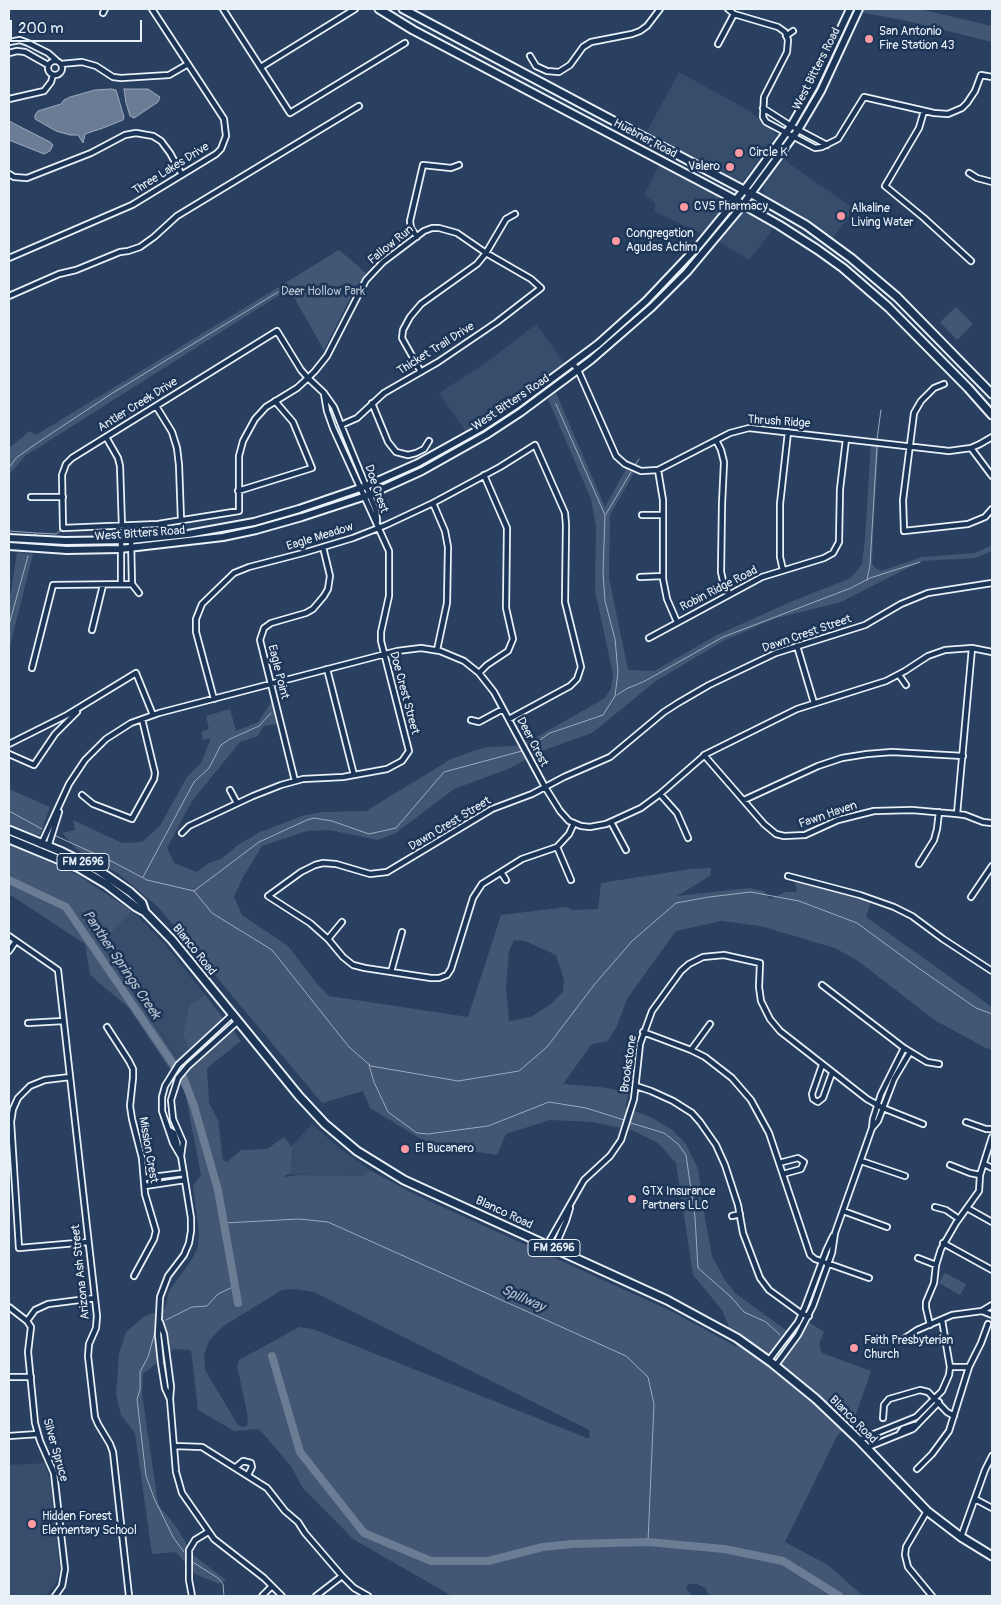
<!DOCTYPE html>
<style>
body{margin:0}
#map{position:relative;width:1001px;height:1605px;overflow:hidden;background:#294061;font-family:Pangolin,sans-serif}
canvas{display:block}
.frame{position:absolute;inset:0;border:10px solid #e8f1f8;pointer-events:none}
.scale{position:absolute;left:10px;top:20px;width:132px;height:22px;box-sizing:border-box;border:2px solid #e8f1f8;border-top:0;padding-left:6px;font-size:15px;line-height:18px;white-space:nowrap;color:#e8f1f8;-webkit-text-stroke:4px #1d3557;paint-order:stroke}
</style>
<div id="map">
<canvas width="1001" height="1605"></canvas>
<div class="frame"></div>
<div class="scale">200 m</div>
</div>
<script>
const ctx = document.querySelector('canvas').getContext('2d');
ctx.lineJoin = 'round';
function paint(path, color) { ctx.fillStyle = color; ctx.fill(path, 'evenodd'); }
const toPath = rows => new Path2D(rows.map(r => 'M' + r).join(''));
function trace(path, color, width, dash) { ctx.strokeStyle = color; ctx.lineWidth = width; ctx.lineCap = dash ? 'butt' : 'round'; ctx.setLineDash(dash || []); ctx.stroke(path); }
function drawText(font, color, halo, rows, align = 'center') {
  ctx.font = font + ' Pangolin,sans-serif'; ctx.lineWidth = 5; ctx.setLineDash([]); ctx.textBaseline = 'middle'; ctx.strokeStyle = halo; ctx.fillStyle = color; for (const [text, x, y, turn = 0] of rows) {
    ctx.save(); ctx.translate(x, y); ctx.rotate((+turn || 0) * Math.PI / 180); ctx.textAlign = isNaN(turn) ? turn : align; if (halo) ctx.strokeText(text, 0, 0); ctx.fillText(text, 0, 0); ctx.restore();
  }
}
const built = toPath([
 [679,72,750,111,777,135,742,183,646,133],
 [783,159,854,209,831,241,764,195,764,185],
 [660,164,723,200,725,205,702,234,655,212,655,203,644,195],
 [745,211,774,228,749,260,718,241,742,213],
 [536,324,565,364,499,412,466,432,439,393,490,360],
 [132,911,164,943,222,1016,178,1059,100,942],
 [312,1124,342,1150,370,1170,364,1176,265,1174],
 [45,1463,50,1480,60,1568,57,1581,46,1596,9,1596,9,1465]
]);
const green = toPath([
 [843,9,919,9,992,26,992,42,907,21],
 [339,250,366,273,350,298,324,350,289,289,25,456,9,475,9,448,30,431,36,435],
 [956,307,973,324,957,340,940,322],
 [556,393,605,507,626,469,634,473,610,515,609,578,628,670,654,671,717,635,788,603,851,578,862,564,865,539,871,443,879,444,874,513,872,563,874,567,881,571,922,557,975,553,992,545,992,551,975,558,922,561,841,602,774,619,725,640,656,681,592,733,547,749,508,769,454,789,396,833,378,840,329,830,307,831,262,846,243,877,234,897,242,915,288,946,318,985,329,996,468,1017,501,915,567,907,573,910,598,909,601,883,690,869,711,868,710,876,677,896,749,888,764,891,770,899,785,892,797,892,795,882,871,901,866,917,992,1007,992,1050,986,1048,936,1021,858,961,835,948,760,926,721,921,676,931,627,999,617,1026,608,1041,592,1044,563,1084,600,1087,629,1092,625,1107,652,1118,671,1129,686,1144,698,1169,705,1218,712,1256,725,1280,735,1293,787,1331,809,1322,824,1332,819,1344,822,1353,871,1371,854,1420,837,1436,785,1542,828,1565,863,1596,710,1596,705,1588,697,1584,688,1584,686,1588,692,1596,452,1596,353,1539,302,1487,291,1466,259,1429,234,1431,198,1410,191,1350,174,1349,143,1374,142,1394,158,1504,177,1528,193,1555,226,1580,219,1584,195,1574,176,1552,152,1554,135,1433,121,1415,116,1394,119,1354,126,1332,145,1316,165,1309,169,1291,192,1259,198,1247,199,1233,193,1185,201,1175,185,1092,129,1008,90,975,85,944,9,894,9,844,78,875,132,911,100,943,177,1059,189,1048,183,1034,189,1006,205,995,241,1041,207,1068,209,1103,218,1120,223,1160,227,1162,241,1150,267,1149,284,1137,292,1148,291,1172,283,1177,301,1175,364,1176,370,1170,414,1194,669,1310,737,1347,722,1310,693,1275,676,1163,658,1143,631,1130,592,1122,550,1120,506,1134,497,1155,444,1147,421,1139,370,1108,363,1091,322,1103,158,907,119,874,77,850,62,833,75,830,73,820,122,843,142,842,160,826,187,777,201,763,211,738,203,740,201,732,209,729,206,716,230,709,236,731,258,722,272,701,277,724,264,726,258,736,240,742,192,801,167,848,174,863,197,872,209,863,221,859,238,845,260,832,305,815,323,812,366,811,453,758,486,747,516,746,530,741,605,698,611,688,613,674,595,591,596,527,591,499,548,399],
 [514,940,525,941,556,955,564,980,563,992,551,1004,531,1017,509,1021,506,986,509,951],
 [296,1289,314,1292,589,1430,590,1438,587,1438,313,1329,299,1327,239,1360,237,1365,248,1418,247,1426,242,1427,238,1425,205,1370,204,1355,209,1341,222,1327,282,1290],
 [17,552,33,554,9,650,9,605],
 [9,789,50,807,40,835,35,835,9,825],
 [945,1273,966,1284,960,1295,939,1283]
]);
const water = toPath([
 [111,89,116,90,124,117,123,120,103,128,85,134,83,143,78,135,70,135,56,131,35,119,35,115,38,111,61,104,64,100,70,97,95,90,111,89],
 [124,89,148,89,160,97,158,102,134,118,130,116,126,103,124,89],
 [9,121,50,142,53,145,50,151,44,154,9,140,9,121]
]);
const stream = toPath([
 [877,439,881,410],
 [635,465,639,459],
 [9,468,16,458,37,443,111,394,278,292],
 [606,514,631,472],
 [9,531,36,533,35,535],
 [37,533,56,534,60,531],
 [867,580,870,565,877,446],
 [9,625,28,556],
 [617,695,626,689,645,681,723,637,851,588,870,578,920,562],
 [531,746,550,733,603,715,615,696,618,672,615,639,605,601,603,573,605,515,556,404],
 [9,811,42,829],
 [56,836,113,862,147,880,194,891,212,913,272,950,349,1047,371,1066,458,1081,519,1071,547,1047,594,985,632,941,676,903,709,897,751,892,799,901,857,923,917,967,976,1008,992,1014],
 [143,877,194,782,209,768,221,745,230,739,259,726,271,713],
 [194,891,259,842,307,820,314,818,332,821,369,834,396,828,444,772,522,751],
 [369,1065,374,1082,388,1112,417,1133,428,1134,488,1126,549,1102,586,1108,624,1120],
 [631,1123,664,1133,678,1144,686,1155,695,1217,698,1268,731,1297,744,1312,766,1322,780,1335],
 [224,1223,299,1219,328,1222,626,1356,648,1377,654,1404,648,1542],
 [166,1320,192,1307,207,1306,218,1294,235,1286],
 [155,1332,148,1357,140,1372,140,1390,137,1399,146,1476,154,1498,173,1537,184,1552],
 [191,1561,218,1578,223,1584,224,1596]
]);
const river = toPath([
 [9,880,66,907,173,1064],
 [183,1077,194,1106,218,1190,238,1303],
 [272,1356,300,1452,364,1533,431,1561,488,1561,543,1547,572,1544,648,1542,724,1549,783,1561,839,1596]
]);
const minor = toPath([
 [223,9,290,113,405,43],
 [728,9,734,14,778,27,785,32,788,40,787,52,764,97,763,117,766,122,815,148,822,147,838,139,864,97,934,113,948,114,962,108,967,103,975,91,981,75,992,77],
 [103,13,105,9],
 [786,36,793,31],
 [9,42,20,40,28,43,48,53,56,60],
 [718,44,734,14],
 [9,53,17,51,25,52,48,65],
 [530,56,536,66,547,71,559,72,570,65,583,47,591,42,632,34,640,31,647,26,660,9],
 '48 68a7 7 0 1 1 14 0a7 7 0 1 1-14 0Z',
 [61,64,82,62,96,66,113,77,121,78,169,75,188,64],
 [261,67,355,9],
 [9,99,44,91,51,82,53,75],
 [763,108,791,126,827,145],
 [924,111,919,128,885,186,924,218,971,261],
 [969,173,977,178,992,182],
 [9,174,14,177,27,178,91,153,125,135,136,133,153,136,161,141,170,153,182,175],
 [417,237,411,228,410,221,423,165,451,168,459,165],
 [9,258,132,205,216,154,221,149,226,136,224,119,152,9],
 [9,296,59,274,76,270,120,252,128,251,140,247,154,237,177,216,359,106],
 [573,364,578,370,616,456,625,464,641,471,658,470,730,433,749,428,949,451,971,448,980,444,992,437],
 [421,372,402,338,403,330,410,317,421,304,477,264,486,253,506,219,515,214],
 [944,384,934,388,921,401,914,413,903,500,904,531,968,524,985,517,992,509],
 [372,403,388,442,396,452,408,455,416,453,424,449,429,441],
 [156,406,172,432,177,448,179,465,181,520],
 [341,425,357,418,384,393,438,362,497,322,541,288,531,279,486,253,457,233,439,228,432,228,424,231,383,262,366,280,327,356,315,371,308,378,297,388,266,407,255,419,243,441,239,456,239,511,158,524,63,528,62,475,66,464,72,458,277,331,301,370,308,378,324,393,334,407,341,425,366,486,376,511,377,521],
 [106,437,118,458,120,466,122,527],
 [716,440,721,450,724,462,722,504,721,572,724,585,729,594],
 [971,448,992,476],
 [658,470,663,500,663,579,667,599,677,622],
 [238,491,312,468,293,422,275,401],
 [31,497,63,497],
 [433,503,445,531,448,547,447,603,437,650],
 [642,515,663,515],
 [121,540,121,584],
 [131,540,132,584],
 [783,570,780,557,780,504,788,432],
 [640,577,663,576],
 [92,630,103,585],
 [649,638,762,577,824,558,833,553,839,542,840,489,846,439],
 [797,646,814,703],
 [32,668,53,585,132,584,139,593],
 [327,669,354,775],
 [479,673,487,665,508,651,513,639,506,608,507,528,484,475],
 [899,675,906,685],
 [214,699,196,632,196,619,202,604,234,573,249,567,303,553,353,538,386,525,433,503,500,467,535,445,565,513,566,525,565,602,581,667,577,679,570,686,509,719],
 [471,720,479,722,503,709],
 [9,744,67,715,136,673,153,715],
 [9,754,34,765,55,734,77,712],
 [704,755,764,824,776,834,784,836,805,835,838,820,874,811,912,810,957,814,965,815,983,822,992,823],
 [295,781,260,640,264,628,271,623,306,613,313,609,324,596,328,589,330,576,323,547],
 [230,790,237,803],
 [660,794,677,813,688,838],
 [82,795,93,804,132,819,154,779,155,773,142,719],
 [744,800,818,766,842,758,867,754,892,752,963,756],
 [957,814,972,648],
 [611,822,626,850],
 [574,823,569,834,557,847,522,859,482,884,473,898,451,969,447,975,439,978,431,978,365,968,353,965,343,957,328,939,310,923,268,896,301,872,315,865,323,863,336,864,370,874,387,872,492,809,532,794,564,777,610,757,664,712,678,703,709,685,776,653,865,625,901,604,928,593,992,583],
 [182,833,189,826,253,796,281,785,303,779,343,777,387,769,402,761,409,751,381,641,381,632,389,596,389,551,333,428,327,411,324,394],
 [41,845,69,784,85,760,106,739,131,723,159,713,397,651,421,648,440,651,464,661,479,673,494,692,545,787,560,811,569,821,581,826,590,827,606,824,641,808,660,794,706,754,797,709,886,681,905,671,928,656,945,650,972,648,992,652],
 [48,847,59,812],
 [557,847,571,880],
 [919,864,934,840,937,829,939,812],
 [501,872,506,880],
 [788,876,860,895,894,907,912,916,943,939,992,971],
 [971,897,992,866],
 [9,936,58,970,97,1316,96,1328,89,1344,88,1356,95,1417,98,1424,110,1444,113,1452,129,1596],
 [328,939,342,922],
 [9,951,16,941],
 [391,972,402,932],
 [822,985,904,1048,927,1062,939,1064],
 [28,1023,63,1021],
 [107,1027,129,1061,133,1069,133,1078,130,1106,132,1119,142,1158,145,1194,156,1231,154,1239,134,1276],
 [643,1032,691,1050,705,1057,732,1078,751,1100,769,1133,810,1255,815,1259,869,1278],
 [691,1050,710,1024],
 [822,1065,812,1094,813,1099,816,1101,818,1102,823,1098,832,1073],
 [70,1077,45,1080,30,1086,18,1098,13,1109,11,1122,19,1248,88,1242],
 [636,1086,651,1091,673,1101,692,1113,700,1122,716,1145,725,1165,738,1205,743,1233,760,1278,769,1290,802,1314,809,1316],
 [966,1122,986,1129,992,1129],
 [873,1127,878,1121,894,1079,910,1052],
 [169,1130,174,1133,177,1142,178,1149],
 [180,1155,173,1143,162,1111,162,1097,165,1086,178,1065,232,1015],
 [861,1161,905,1176],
 [779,1163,798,1158,804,1162,801,1169,783,1174],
 [984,1164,992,1168],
 [950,1165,970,1173,980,1175],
 [144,1178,184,1173],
 [145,1186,185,1180],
 [935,1207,946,1210,959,1219],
 [967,1208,992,1222],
 [843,1211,887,1227],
 [732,1216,740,1214],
 [943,1243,992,1270],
 [547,1245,584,1180,610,1156,621,1140,634,1099,640,1044,652,1011,681,971,689,964,703,957,724,955,760,963,759,987,761,1001,770,1019,780,1031,867,1099,883,1108,923,1124],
 [554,1249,566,1221,570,1208],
 [918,1258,936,1265],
 [9,1307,27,1321,31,1327,28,1352,35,1423,40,1441,54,1473,65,1569,62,1586,55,1596],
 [982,1311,992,1315],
 [27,1321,35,1310,48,1304,95,1298],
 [160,1322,164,1334,171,1387,170,1399,176,1472,182,1493,214,1539,264,1578,282,1596],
 [930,1325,926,1308,926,1302,934,1283,936,1265,941,1249,956,1223,979,1191,980,1175,992,1137],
 [902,1340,917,1330,952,1315,982,1311,992,1305],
 [769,1360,798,1322,805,1307,826,1251,833,1236],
 [776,1365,798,1335,813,1306,832,1253,835,1233,872,1128,873,1119,881,1094,904,1048],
 [950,1367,969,1367],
 [9,1377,31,1377],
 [170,1399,165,1388,161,1363,158,1335,160,1297,168,1276,184,1255,189,1243,191,1231,191,1218,181,1156,183,1142,173,1119,171,1100,178,1078,188,1066,237,1022],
 [883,1418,884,1405,889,1399,920,1390,928,1392,947,1412,954,1416],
 [900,1433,903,1429,915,1425],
 [9,1436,38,1434],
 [859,1440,916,1417,942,1391,949,1375,950,1367,942,1320],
 [175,1446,202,1447,267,1488,285,1511,298,1522,305,1533,342,1576,354,1588,368,1596],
 [866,1448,913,1429,939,1402],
 [236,1467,243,1461,251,1463,252,1467,248,1475],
 [917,1469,932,1454,949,1431,969,1367,981,1343,988,1324],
 [975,1499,992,1508],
 [927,1511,906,1547,905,1555,908,1567,932,1596],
 [961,1537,985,1470,992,1456],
 [192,1596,189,1580,189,1550,195,1540,208,1532],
 [262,1596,272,1586],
 [316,1596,342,1576]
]);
const secondary = toPath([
 [9,538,65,541,131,540,188,534,254,522,299,509,366,486,418,463,481,428,516,405,598,344,646,301,699,245,748,185,791,126,814,86,850,9],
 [9,546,67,550,120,549,223,537,256,530,302,517,369,495,422,471,486,435,521,412,591,360,652,307,687,272,738,211,798,130,821,91,859,9]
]);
const primary = toPath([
 [379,9,413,30,728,196,779,225,818,250,843,268,888,307,968,388,992,415],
 [403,9,757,197,806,225,851,258,897,297,992,394],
 [9,830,60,851,98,870,130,892,142,903,145,912],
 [9,839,79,868,106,884,136,907,145,912,172,940,299,1096,325,1124,357,1151,404,1180,667,1300,737,1338,772,1363,816,1399,859,1440,927,1511,961,1537,992,1556]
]);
const markers = [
 [869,39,5,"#ff9aa2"],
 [739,153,5,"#ff9aa2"],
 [730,167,5,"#ff9aa2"],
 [684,207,5,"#ff9aa2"],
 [841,216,5,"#ff9aa2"],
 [616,241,5,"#ff9aa2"],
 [405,1149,5,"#ff9aa2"],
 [632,1199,5,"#ff9aa2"],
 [854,1348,5,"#ff9aa2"],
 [32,1524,5,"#ff9aa2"]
];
const shields = [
 [83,862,52],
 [554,1248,52]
];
const shieldNames = [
 ["FM 2696",83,862],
 ["FM 2696",554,1248]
];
const poiNames = [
 ["San Antonio",879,32],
 ["Fire Station 43",879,46],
 ["Circle K",749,153],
 ["Valero",720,167,"right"],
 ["CVS Pharmacy",694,207],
 ["Alkaline",851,209],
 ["Living Water",851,223],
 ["Congregation",626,234],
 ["Agudas Achim",626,248],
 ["El Bucanero",415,1149],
 ["GTX Insurance",642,1192],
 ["Partners LLC",642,1206],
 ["Faith Presbyterian",864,1341],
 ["Church",864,1355],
 ["Hidden Forest",42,1517],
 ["Elementary School",42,1531]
];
const streetNames = [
 ["West Bitters Road",817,69,-63],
 ["Huebner Road",645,139,28],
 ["Three Lakes Drive",171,169,-32],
 ["Fallow Run",391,245,-39],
 ["Thicket Trail Drive",436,349,-32],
 ["West Bitters Road",511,403,-34],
 ["Antler Creek Drive",138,405,-32],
 ["Thrush Ridge",779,422,4],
 ["Doe Crest",376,489,71],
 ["West Bitters Road",140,534,-4],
 ["Eagle Meadow",320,537,-17],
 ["Robin Ridge Road",719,589,-27],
 ["Dawn Crest Street",807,634,-19],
 ["Eagle Point",278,672,76],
 ["Doe Crest Street",404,693,75],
 ["Deer Crest",532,742,62],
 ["Fawn Haven",828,815,-19],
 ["Dawn Crest Street",450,824,-31],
 ["Blanco Road",194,950,51],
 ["Brookstone",629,1064,-82],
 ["Mission Crest",148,1150,80],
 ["Blanco Road",504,1213,25],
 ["Arizona Ash Street",81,1272,-96],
 ["Blanco Road",853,1420,45],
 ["Silver Spruce",55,1450,74]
];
const parkNames = [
 ["Deer Hollow Park",323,292]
];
const waterNames = [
 ["Panther Springs Creek",121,965,56],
 ["Spillway",523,1299,24]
];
paint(built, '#364d6b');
paint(green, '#415774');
paint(water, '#6b7c95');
trace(water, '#9dabbd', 1);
trace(stream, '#9dabbd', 1);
trace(river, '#6b7c95', 8);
trace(minor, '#e8f1f8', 8);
trace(secondary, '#e8f1f8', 10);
trace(primary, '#e8f1f8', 11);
trace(minor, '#1d3557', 4.5);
trace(secondary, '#1d3557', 6);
trace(primary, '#1d3557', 7);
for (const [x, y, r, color] of markers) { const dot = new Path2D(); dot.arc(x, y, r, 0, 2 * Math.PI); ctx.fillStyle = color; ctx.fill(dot); trace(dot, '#1d3557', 2); }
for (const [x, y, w] of shields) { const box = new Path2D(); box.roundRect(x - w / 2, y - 8.5, w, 17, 4); ctx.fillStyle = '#1d3557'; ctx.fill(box); trace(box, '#e8f1f8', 1); }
drawText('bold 11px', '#e8f1f8', null, shieldNames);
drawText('12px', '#e8f1f8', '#1d3557', poiNames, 'left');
drawText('12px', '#e8f1f8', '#1d3557', streetNames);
drawText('12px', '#b6c3d0', '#1d3557', parkNames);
drawText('italic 14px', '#b6c2d0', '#1d3557', waterNames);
</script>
